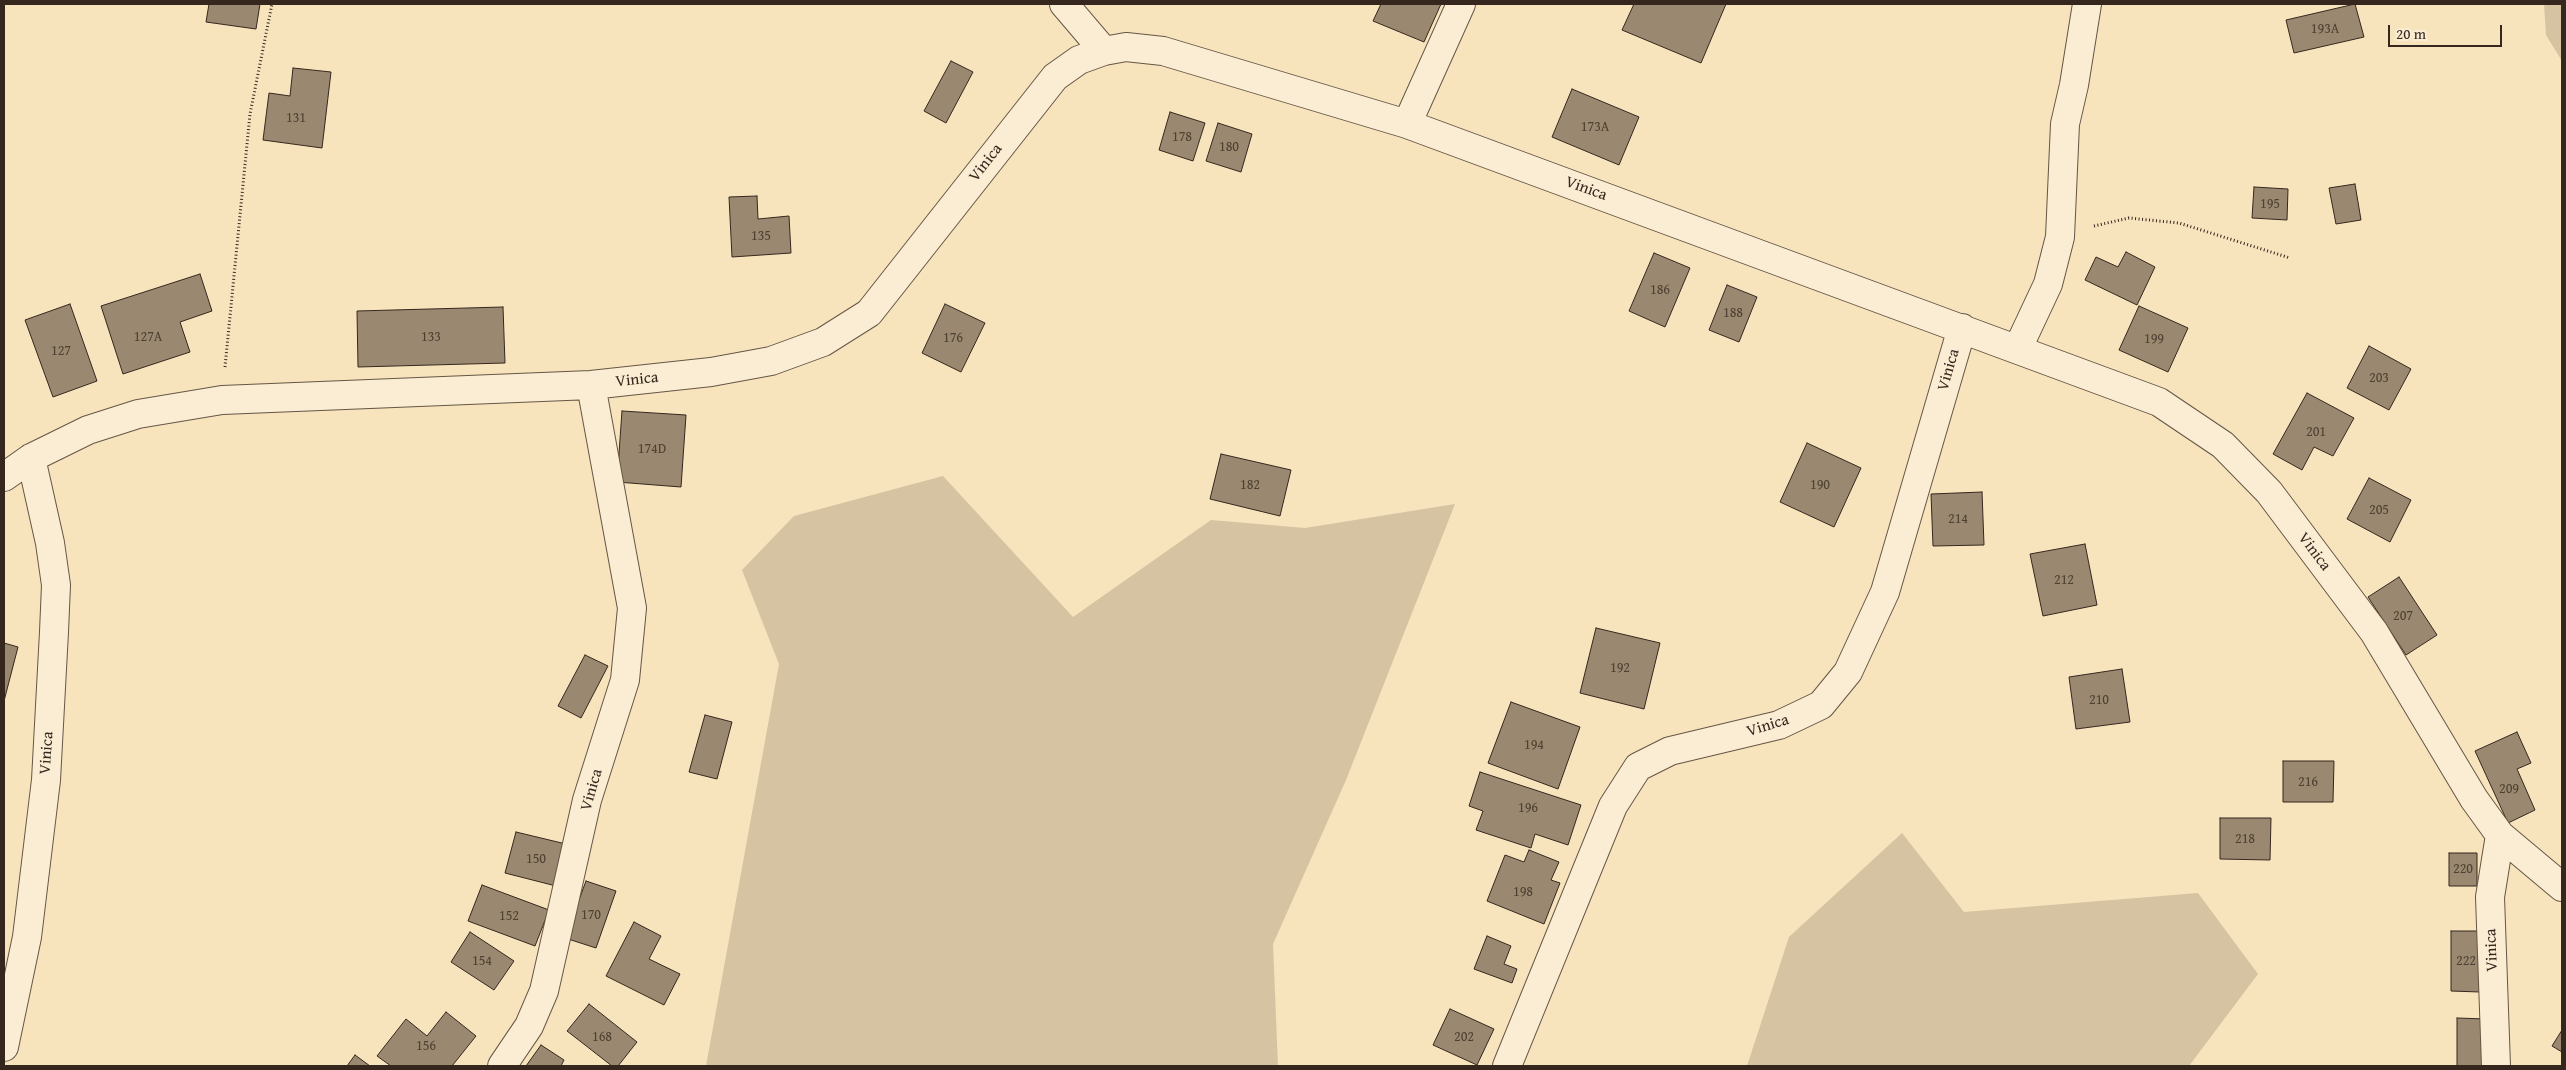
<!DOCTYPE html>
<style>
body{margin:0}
#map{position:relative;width:2566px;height:1070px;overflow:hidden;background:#f7e3bc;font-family:"Gentium Book Plus",serif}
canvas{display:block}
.frame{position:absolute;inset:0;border:5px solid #35271e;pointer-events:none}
.scale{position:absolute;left:2388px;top:25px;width:114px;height:22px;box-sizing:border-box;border:2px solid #35271e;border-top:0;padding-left:6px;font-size:15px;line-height:18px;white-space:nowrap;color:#35271e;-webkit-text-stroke:4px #faedd3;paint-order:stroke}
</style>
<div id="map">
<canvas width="2566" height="1070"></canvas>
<div class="frame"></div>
<div class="scale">20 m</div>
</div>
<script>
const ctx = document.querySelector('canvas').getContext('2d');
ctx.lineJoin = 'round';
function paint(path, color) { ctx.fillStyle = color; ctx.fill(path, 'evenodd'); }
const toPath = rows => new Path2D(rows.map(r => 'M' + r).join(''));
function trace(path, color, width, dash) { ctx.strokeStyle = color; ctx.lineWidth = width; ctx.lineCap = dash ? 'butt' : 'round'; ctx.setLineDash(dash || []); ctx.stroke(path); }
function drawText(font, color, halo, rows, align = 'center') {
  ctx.font = font + ' "Gentium Book Plus",serif'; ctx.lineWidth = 4; ctx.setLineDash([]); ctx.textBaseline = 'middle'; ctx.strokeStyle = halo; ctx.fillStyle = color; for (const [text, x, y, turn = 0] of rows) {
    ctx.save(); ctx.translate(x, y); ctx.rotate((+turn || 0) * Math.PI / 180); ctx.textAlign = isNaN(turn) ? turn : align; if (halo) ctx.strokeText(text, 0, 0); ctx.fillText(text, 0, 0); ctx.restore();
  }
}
const green = toPath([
 [2544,4,2562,4,2562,61,2546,35],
 [943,476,1073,617,1211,520,1305,528,1455,504,1346,780,1273,944,1278,1066,706,1066,779,664,742,570,794,516],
 [1902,833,1964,912,2198,893,2258,974,2189,1066,1747,1066,1789,937]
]);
const building = toPath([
 [209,4,260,4,256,29,206,22,209,4],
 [1381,4,1441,4,1424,42,1373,21,1381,4],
 [1634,4,1726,4,1701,63,1622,30,1634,4],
 [2355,4,2364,37,2294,53,2286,20,2355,4],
 [951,61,973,72,946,123,924,111,951,61],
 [293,68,331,72,322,148,263,140,269,93,290,96,293,68],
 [1572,89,1639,117,1619,165,1552,137,1572,89],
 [1170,112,1205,123,1193,161,1159,150,1170,112],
 [1218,123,1252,134,1241,172,1206,161,1218,123],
 [2355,184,2361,220,2336,224,2329,188,2355,184],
 [2254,187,2288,189,2287,220,2252,218,2254,187],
 [757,196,758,219,789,216,791,253,732,257,729,197,757,196],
 [2126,252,2155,267,2137,305,2085,280,2096,257,2118,267,2126,252],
 [1654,253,1690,268,1665,327,1629,311,1654,253],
 [200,274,212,311,180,322,190,352,123,374,101,306,200,274],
 [1727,285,1757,297,1739,342,1709,330,1727,285],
 [70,304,97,381,53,397,25,320,70,304],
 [945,304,985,323,961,372,922,353,945,304],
 [2139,306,2188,328,2168,372,2119,350,2139,306],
 [503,307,505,363,358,367,357,311,503,307],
 [2369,346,2411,369,2389,410,2347,388,2369,346],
 [2307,393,2354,418,2333,456,2314,447,2302,470,2273,454,2307,393],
 [622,411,686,415,681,487,617,482,622,411],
 [1807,443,1861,468,1834,527,1780,502,1807,443],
 [1221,454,1291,470,1280,516,1210,499,1221,454],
 [2369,478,2411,500,2390,542,2347,519,2369,478],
 [1982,492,1984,545,1933,546,1931,494,1982,492],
 [2085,544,2097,605,2043,616,2030,554,2085,544],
 [2399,577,2437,635,2406,655,2368,597,2399,577],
 [1596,628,1660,643,1644,709,1580,693,1596,628],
 [4,643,18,647,4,701,4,643],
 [585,655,608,666,581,718,558,706,585,655],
 [2122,669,2130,722,2076,729,2069,677,2122,669],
 [1511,702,1580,727,1558,789,1488,763,1511,702],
 [705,715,732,722,717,779,689,772,705,715],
 [2517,732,2531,763,2517,769,2535,810,2508,823,2475,751,2517,732],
 [2283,761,2334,761,2333,802,2283,802,2283,761],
 [1480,772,1581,805,1568,845,1535,834,1531,848,1476,830,1483,811,1469,806,1480,772],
 [2220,818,2271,818,2270,860,2220,859,2220,818],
 [516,832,566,844,556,886,505,873,516,832],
 [1529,850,1559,862,1551,880,1560,883,1544,924,1487,901,1505,855,1524,862,1529,850],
 [2449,853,2477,853,2477,886,2449,886,2449,853],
 [586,881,616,891,596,948,565,938,586,881],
 [482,885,549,910,535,946,468,921,482,885],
 [634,922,661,936,649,959,680,974,664,1005,606,976,634,922],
 [2451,931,2480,931,2480,992,2451,991,2451,931],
 [470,932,514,961,494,990,451,962,470,932],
 [1487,936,1511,946,1504,964,1517,969,1512,983,1474,969,1487,936],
 [589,1004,637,1042,618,1066,612,1066,567,1031,589,1004],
 [1450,1009,1494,1029,1477,1065,1433,1045,1450,1009],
 [446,1012,476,1036,452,1066,391,1066,377,1056,406,1019,427,1036,446,1012],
 [2457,1018,2486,1019,2486,1066,2457,1066,2457,1018],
 [2562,1030,2562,1052,2552,1046,2562,1030],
 [541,1045,564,1060,561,1066,526,1066,541,1045],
 [355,1055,370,1066,347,1066,355,1055]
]);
const path = toPath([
 [2094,226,2129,218,2179,223,2290,258],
 [225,367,250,114,272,4]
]);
const street = toPath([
 [1064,4,1104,51],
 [1407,124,1461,4],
 [2018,348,2048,284,2060,237,2065,124,2074,85,2087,4],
 [4,477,31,458,88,430,138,414,222,400,591,385,711,372,771,361,823,342,869,313,1055,77,1079,60,1104,51,1126,47,1163,51,1407,124,2159,402,2223,445,2269,492,2374,632,2474,799,2500,835,2562,887],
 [4,1047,27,937,46,780,54,632,56,585,50,543,31,458],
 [502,1066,529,1026,544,991,587,800,625,680,632,608,591,385],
 [1507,1066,1613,806,1638,767,1670,751,1779,725,1821,705,1848,672,1885,592,1962,328],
 [2496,1066,2490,897,2500,835]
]);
const numberNames = [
 ["193A",2325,29],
 ["131",296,118],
 ["173A",1595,127],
 ["178",1182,137],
 ["180",1229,147],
 ["195",2270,204],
 ["135",761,236],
 ["186",1660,290],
 ["188",1733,313],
 ["127A",148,337],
 ["133",431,337],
 ["176",953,338],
 ["199",2154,339],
 ["127",61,351],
 ["203",2379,378],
 ["201",2316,432],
 ["174D",652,449],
 ["182",1250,485],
 ["190",1820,485],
 ["205",2379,510],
 ["214",1958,519],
 ["212",2064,580],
 ["207",2403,616],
 ["192",1620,668],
 ["210",2099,700],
 ["194",1534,745],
 ["216",2308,782],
 ["209",2509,789],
 ["196",1528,808],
 ["218",2245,839],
 ["150",536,859],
 ["220",2463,869],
 ["198",1523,892],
 ["170",591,915],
 ["152",509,916],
 ["154",482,961],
 ["222",2466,961],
 ["168",602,1037],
 ["202",1464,1037],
 ["156",426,1046]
];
const streetNames = [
 ["Vinica",986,163,-52],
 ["Vinica",1586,189,20],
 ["Vinica",1949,370,-74],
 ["Vinica",637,380,-6],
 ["Vinica",2314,552,53],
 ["Vinica",1768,726,-17],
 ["Vinica",47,753,-86],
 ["Vinica",592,790,-74],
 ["Vinica",2492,950,-92]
];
paint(green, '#d6c3a1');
paint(building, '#9a8970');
trace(building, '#35271e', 1);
trace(street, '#665646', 30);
trace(path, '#35271e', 3, [1, 2.5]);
trace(street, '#faedd3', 28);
drawText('14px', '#4e4032', null, numberNames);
drawText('16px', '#35271e', '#faedd3', streetNames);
</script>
